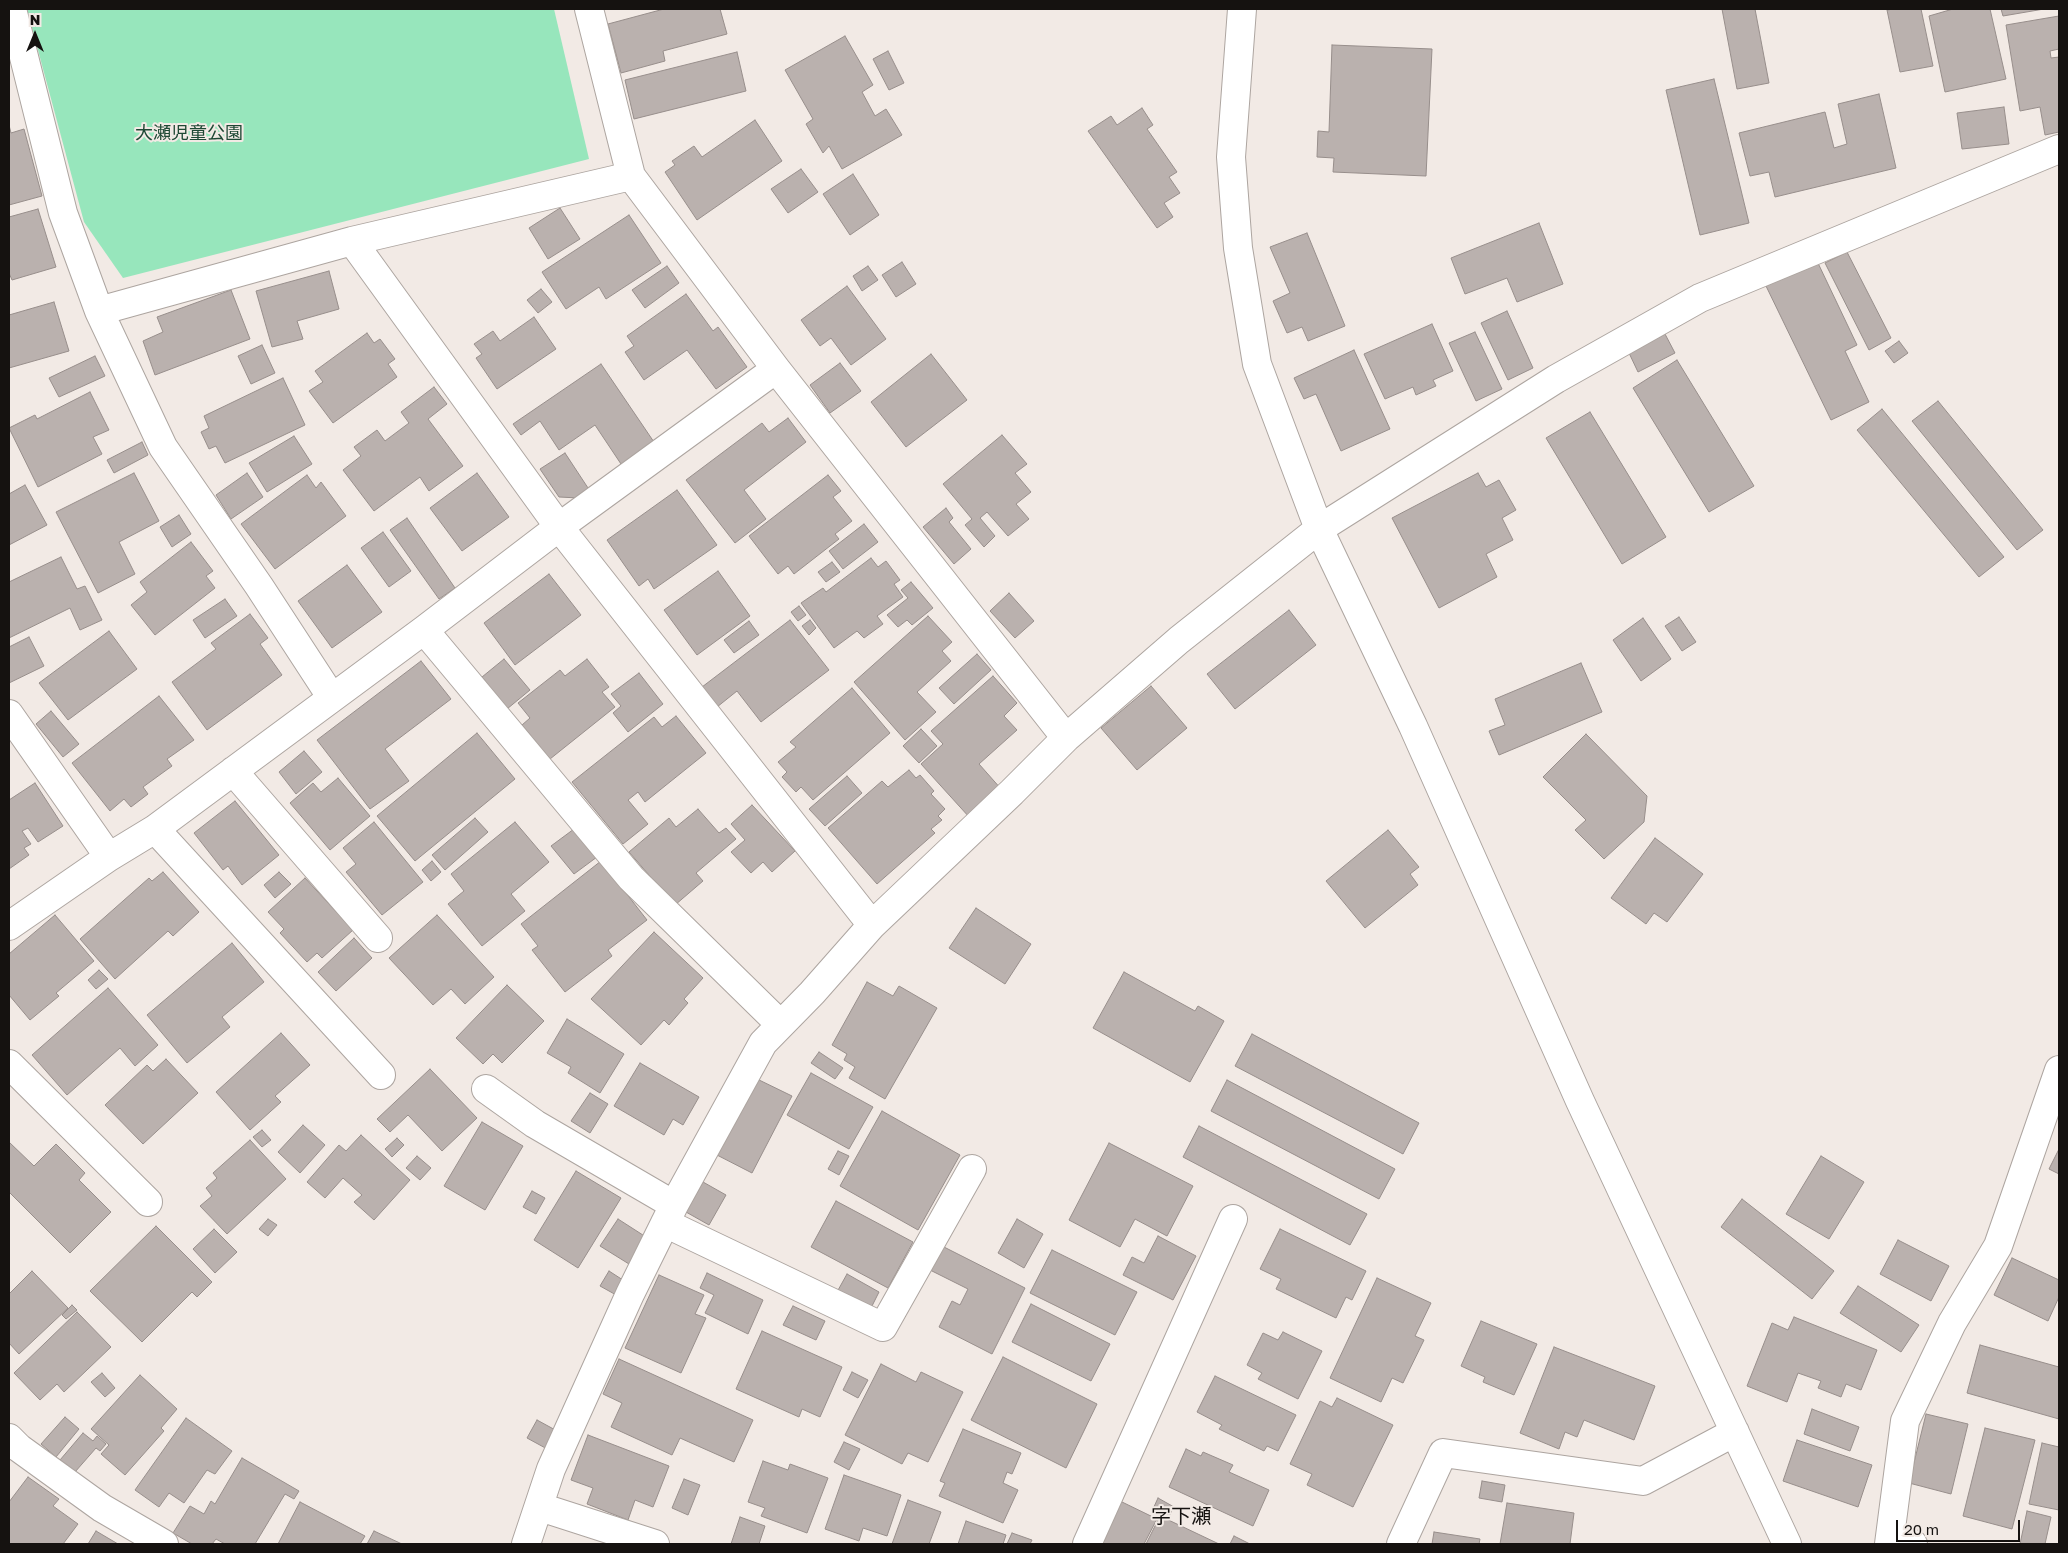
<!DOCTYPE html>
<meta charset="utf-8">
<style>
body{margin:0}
#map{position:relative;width:2068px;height:1553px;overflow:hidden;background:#f2eae5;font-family:"Golos Text",sans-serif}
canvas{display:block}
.frame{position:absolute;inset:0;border:10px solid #151210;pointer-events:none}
.north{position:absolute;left:10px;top:10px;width:50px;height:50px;-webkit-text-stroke:4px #f2eae5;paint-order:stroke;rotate:0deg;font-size:14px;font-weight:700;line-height:20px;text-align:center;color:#151210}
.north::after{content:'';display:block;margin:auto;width:18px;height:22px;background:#151210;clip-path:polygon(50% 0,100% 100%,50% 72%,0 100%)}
.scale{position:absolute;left:1896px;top:1520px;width:124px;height:22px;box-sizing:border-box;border:2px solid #151210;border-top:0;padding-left:6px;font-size:15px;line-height:18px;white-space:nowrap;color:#151210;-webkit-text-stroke:4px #f2eae5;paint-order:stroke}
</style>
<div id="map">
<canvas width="2068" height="1553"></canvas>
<div class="frame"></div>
<div class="north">N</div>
<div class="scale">20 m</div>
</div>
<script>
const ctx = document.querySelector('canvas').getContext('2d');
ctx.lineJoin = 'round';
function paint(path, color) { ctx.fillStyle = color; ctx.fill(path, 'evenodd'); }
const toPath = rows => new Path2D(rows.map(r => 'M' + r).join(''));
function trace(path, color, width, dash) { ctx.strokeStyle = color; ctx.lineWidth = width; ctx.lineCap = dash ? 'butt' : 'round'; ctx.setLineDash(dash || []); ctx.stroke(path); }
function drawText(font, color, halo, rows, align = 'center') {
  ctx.font = font + ' "Golos Text","Noto Sans JP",sans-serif'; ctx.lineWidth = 4; ctx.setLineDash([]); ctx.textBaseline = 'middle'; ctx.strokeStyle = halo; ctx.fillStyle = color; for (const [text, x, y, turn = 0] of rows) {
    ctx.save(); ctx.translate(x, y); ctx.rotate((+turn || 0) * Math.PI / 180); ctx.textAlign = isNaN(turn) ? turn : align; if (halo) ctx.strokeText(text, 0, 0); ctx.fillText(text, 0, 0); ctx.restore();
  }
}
const green = toPath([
 [27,9,554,9,589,159,123,278,84,222]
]);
const building = toPath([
 [664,9,720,9,727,34,663,51,665,61,621,73,608,24,664,9],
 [1722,9,1755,9,1769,83,1737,89,1722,9],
 [1894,9,1921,9,1933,66,1900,72,1887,10,1894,9],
 [1953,9,1990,9,2006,79,1945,92,1929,16,1953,9],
 [2001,9,2044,9,2003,16,2001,9],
 [2059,16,2059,49,2050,51,2051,58,2059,57,2059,132,2045,135,2040,107,2020,111,2006,25,2059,16],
 [845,36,873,85,862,92,875,116,886,109,902,135,842,169,829,146,823,153,806,124,813,119,785,70,845,36],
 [1332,45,1432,49,1426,176,1333,172,1334,158,1317,157,1318,131,1329,132,1332,45],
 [888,51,904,83,889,90,873,59,888,51],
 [737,52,746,91,634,119,625,80,737,52],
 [1714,79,1749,223,1700,235,1666,90,1714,79],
 [1879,94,1896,168,1775,197,1769,172,1750,176,1739,133,1825,112,1834,148,1847,144,1838,104,1879,94],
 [2004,107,2009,144,1962,149,1957,113,2004,107],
 [1142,108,1153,125,1147,129,1177,172,1169,177,1180,193,1164,203,1173,217,1157,228,1088,131,1111,116,1117,125,1142,108],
 [755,120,782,161,697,220,665,172,675,165,672,161,694,146,702,157,755,120],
 [9,125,11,133,24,129,42,196,9,205,9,125],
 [801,169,818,192,788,213,771,189,801,169],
 [853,174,879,215,850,235,823,194,853,174],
 [560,208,580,239,548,259,529,228,560,208],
 [38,209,56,267,12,280,9,273,9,217,38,209],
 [629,215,661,263,606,299,599,287,566,309,542,272,629,215],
 [1539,223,1563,284,1517,302,1507,278,1465,294,1451,258,1539,223],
 [1307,233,1345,326,1308,341,1302,327,1287,333,1273,301,1290,293,1270,247,1307,233],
 [1847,252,1891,338,1869,350,1825,263,1847,252],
 [1817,261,1857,345,1845,351,1869,402,1831,420,1766,286,1817,261],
 [902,262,916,284,896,297,882,275,902,262],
 [667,266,679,283,645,308,632,290,667,266],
 [868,266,878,280,862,291,853,276,868,266],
 [329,271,339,309,297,321,303,339,272,347,256,291,329,271],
 [847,286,886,339,851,365,831,338,820,346,801,320,847,286],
 [541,289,552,302,538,313,527,300,541,289],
 [231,290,250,339,155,375,143,341,163,332,157,317,231,290],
 [686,294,713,331,718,327,747,367,716,389,687,350,644,380,625,352,634,346,627,336,686,294],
 [54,302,69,351,9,368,9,315,54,302],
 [1507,311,1533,368,1508,380,1481,323,1507,311],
 [534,317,556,349,497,389,476,358,482,354,474,344,493,331,500,341,534,317],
 [1432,324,1453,371,1433,380,1436,386,1416,395,1413,387,1385,399,1364,354,1432,324],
 [1475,332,1502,389,1476,401,1449,343,1475,332],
 [367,333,374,343,380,339,395,359,388,364,397,377,333,423,309,391,323,382,315,371,367,333],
 [1665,334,1675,353,1638,372,1629,353,1665,334],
 [1899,341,1908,353,1894,363,1885,351,1899,341],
 [262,345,275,373,251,384,238,356,262,345],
 [1354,350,1390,429,1341,451,1316,394,1304,399,1294,378,1354,350],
 [931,354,967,400,906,447,871,402,931,354],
 [95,356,105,376,59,397,49,378,95,356],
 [1677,360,1754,486,1709,512,1633,388,1677,360],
 [840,363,861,391,830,413,810,385,840,363],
 [601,364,656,445,623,467,595,425,559,450,540,421,521,435,513,424,601,364],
 [283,378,305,425,225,463,216,446,209,449,201,432,209,428,204,416,283,378],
 [434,387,447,404,428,419,463,466,429,491,420,477,374,511,343,470,361,456,354,447,377,430,385,441,409,423,401,412,434,387],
 [90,392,109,430,93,437,102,454,38,487,9,428,35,415,37,419,90,392],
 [1938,401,2043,530,2017,550,1912,421,1938,401],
 [1882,409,2004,557,1979,577,1857,430,1882,409],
 [1590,412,1666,537,1622,564,1546,438,1590,412],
 [788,418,806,442,744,490,766,519,735,543,686,480,762,423,769,432,788,418],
 [1002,435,1027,464,1015,473,1031,492,1016,504,1029,519,1008,536,987,512,980,518,995,536,984,547,965,525,972,519,943,484,1002,435],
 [294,436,312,464,267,492,249,463,294,436],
 [142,442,148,455,114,473,107,460,142,442],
 [565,453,590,491,579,498,559,497,540,469,565,453],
 [134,473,159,521,119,542,135,574,98,593,56,512,134,473],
 [247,473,263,497,231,519,216,495,247,473],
 [477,473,509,517,462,551,430,508,477,473],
 [1478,473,1486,487,1499,480,1516,510,1502,518,1513,540,1486,554,1497,577,1439,608,1392,518,1478,473],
 [307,475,316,488,321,482,346,516,275,569,241,524,307,475],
 [828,475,841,491,833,497,852,521,835,534,839,539,794,574,788,566,778,574,749,536,828,475],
 [25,485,47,525,9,545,9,494,25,485],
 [677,490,717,545,654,589,648,579,639,586,607,540,677,490],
 [946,508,953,518,949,522,971,549,954,564,923,527,946,508],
 [179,515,191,534,172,547,160,527,179,515],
 [407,518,455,588,439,599,390,530,407,518],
 [864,524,878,542,843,569,829,551,864,524],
 [383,532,411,571,389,587,361,548,383,532],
 [191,542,213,571,206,576,215,588,155,635,131,605,147,592,140,582,191,542],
 [61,557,77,589,85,586,102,620,80,630,70,608,9,638,9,582,61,557],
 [871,558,878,567,886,561,900,580,894,584,903,597,877,616,883,624,864,638,857,631,834,648,801,603,823,588,826,592,871,558],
 [832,562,840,572,826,582,818,572,832,562],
 [347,565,382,612,332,648,298,601,347,565],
 [718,571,750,616,697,655,664,610,718,571],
 [549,574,581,615,515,665,484,623,549,574],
 [911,582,933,608,912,625,907,620,898,627,887,615,908,598,901,590,911,582],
 [1009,593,1034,621,1015,638,990,611,1009,593],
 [225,599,237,616,205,638,193,620,225,599],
 [799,606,806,615,798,621,791,612,799,606],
 [1289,610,1316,645,1235,709,1207,674,1289,610],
 [250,614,268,638,260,644,282,675,207,730,172,682,216,649,211,643,250,614],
 [928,616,952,642,942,651,951,661,917,692,936,712,905,740,854,682,928,616],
 [1679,617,1696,642,1682,651,1665,626,1679,617],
 [1643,618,1671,659,1641,681,1613,640,1643,618],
 [790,620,829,670,761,722,737,691,717,707,702,687,790,620],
 [810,620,816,628,809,635,802,626,810,620],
 [749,621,759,635,734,653,724,640,749,621],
 [109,631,137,669,68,720,39,683,109,631],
 [29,637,44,666,9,683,9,647,29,637],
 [977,654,991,670,954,704,939,688,977,654],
 [504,659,530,690,507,709,482,677,504,659],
 [587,659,609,687,602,692,615,707,550,759,522,725,530,718,518,703,560,670,565,676,587,659],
 [421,661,451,699,385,749,409,781,370,809,317,740,421,661],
 [1581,663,1602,712,1499,755,1489,731,1505,725,1495,699,1581,663],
 [639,673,663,704,628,732,613,713,621,706,611,694,639,673],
 [993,676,1017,703,1004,716,1017,730,979,764,1002,790,970,818,921,764,943,744,931,731,993,676],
 [1151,686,1187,728,1137,770,1101,728,1151,686],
 [852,688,890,733,813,800,801,787,796,792,782,777,787,772,778,762,796,747,790,742,852,688],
 [159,696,194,740,167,759,172,766,143,787,148,794,131,807,124,799,110,811,72,763,159,696],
 [51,711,79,744,63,757,36,724,51,711],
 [676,716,706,753,645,802,638,792,628,800,648,824,623,844,572,782,654,717,662,727,676,716],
 [921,729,937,746,919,763,903,746,921,729],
 [477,733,515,779,415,861,377,816,477,733],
 [1586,734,1647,796,1644,822,1604,859,1575,830,1586,820,1543,777,1586,734],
 [304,751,322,772,296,794,279,772,304,751],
 [909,770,916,778,920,775,934,791,931,794,945,809,938,816,942,820,931,829,935,833,877,884,828,828,882,781,888,787,909,770],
 [847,776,862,793,825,826,809,809,847,776],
 [338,778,370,816,330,850,290,803,313,783,321,792,338,778],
 [35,783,63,826,38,842,28,828,22,831,31,844,24,848,29,855,9,869,9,800,35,783],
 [235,801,279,855,242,885,228,866,223,870,194,833,235,801],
 [752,805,795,851,772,872,763,862,751,873,731,852,745,840,731,824,752,805],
 [698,809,719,833,726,828,736,839,696,873,703,881,675,905,629,852,669,818,676,827,698,809],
 [475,818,488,832,445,870,432,855,475,818],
 [374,822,423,882,382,915,346,872,356,864,343,848,374,822],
 [515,822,549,862,511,894,525,911,482,946,448,904,464,891,451,874,515,822],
 [574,829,597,857,574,874,551,846,574,829],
 [1388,830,1419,867,1410,874,1418,885,1365,928,1326,881,1388,830],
 [1655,838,1703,874,1667,922,1654,913,1646,924,1611,898,1655,838],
 [432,861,441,872,431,881,422,870,432,861],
 [601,861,647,920,608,950,612,956,565,992,532,950,538,946,521,924,601,861],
 [163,872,199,912,173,936,168,931,115,979,80,939,149,878,152,881,163,872],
 [279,872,291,884,275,898,264,885,279,872],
 [305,878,353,930,322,958,317,953,307,962,280,933,284,929,268,912,305,878],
 [976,908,1031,944,1005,984,949,948,976,908],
 [55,915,94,961,56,993,59,996,30,1020,9,995,9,954,55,915],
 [437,915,494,977,465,1004,451,989,433,1005,389,958,437,915],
 [654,932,703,978,684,999,688,1003,669,1025,664,1020,641,1045,591,999,654,932],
 [354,938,372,958,336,991,318,972,354,938],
 [232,943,264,982,222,1017,230,1027,187,1063,147,1015,232,943],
 [99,970,108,979,96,989,88,980,99,970],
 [1124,972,1195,1011,1198,1006,1224,1021,1190,1082,1093,1028,1124,972],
 [867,982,893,996,899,986,937,1008,885,1099,849,1078,855,1067,844,1060,847,1054,832,1045,867,982],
 [507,985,544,1021,502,1063,493,1054,483,1064,456,1038,507,985],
 [108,988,158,1045,135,1066,120,1048,67,1095,32,1055,108,988],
 [567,1019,624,1054,600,1093,568,1073,571,1067,547,1053,567,1019],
 [281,1033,310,1065,275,1096,281,1102,250,1130,216,1092,281,1033],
 [1252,1034,1419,1123,1403,1154,1235,1066,1252,1034],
 [819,1052,843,1068,835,1079,811,1063,819,1052],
 [166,1059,198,1093,143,1144,105,1105,147,1065,153,1071,166,1059],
 [640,1063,699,1097,683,1125,673,1119,664,1135,614,1106,640,1063],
 [430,1069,477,1118,442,1151,408,1115,390,1132,377,1119,430,1069],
 [811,1073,873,1107,849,1149,787,1115,811,1073],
 [755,1078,792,1096,752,1173,715,1154,755,1078],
 [1227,1080,1395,1169,1379,1199,1211,1111,1227,1080],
 [590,1093,608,1104,590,1133,571,1121,590,1093],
 [882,1111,960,1155,918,1230,840,1186,882,1111],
 [482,1122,523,1146,485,1210,444,1186,482,1122],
 [303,1125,325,1145,300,1173,278,1152,303,1125],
 [1199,1126,1367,1214,1350,1245,1183,1157,1199,1126],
 [262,1130,271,1140,262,1147,253,1137,262,1130],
 [361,1135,410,1180,374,1220,354,1202,362,1195,343,1178,325,1198,307,1182,339,1145,346,1151,361,1135],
 [397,1138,404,1145,392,1157,385,1149,397,1138],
 [250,1140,286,1179,227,1234,200,1206,212,1196,206,1188,217,1178,213,1173,250,1140],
 [9,1142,34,1166,56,1144,85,1173,79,1180,111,1212,70,1253,10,1193,9,1194,9,1142],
 [1109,1143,1193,1186,1167,1236,1135,1219,1120,1247,1069,1220,1109,1143],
 [2059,1149,2059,1174,2049,1169,2059,1149],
 [838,1151,849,1156,839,1175,828,1169,838,1151],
 [417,1156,431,1168,420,1180,406,1168,417,1156],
 [1821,1156,1864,1182,1829,1239,1786,1214,1821,1156],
 [576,1171,621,1198,578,1268,534,1240,576,1171],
 [703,1182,726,1195,709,1225,686,1212,703,1182],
 [532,1191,545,1198,536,1214,523,1207,532,1191],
 [1742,1199,1834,1271,1812,1299,1721,1227,1742,1199],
 [836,1201,913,1242,888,1288,811,1247,836,1201],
 [268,1219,277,1225,268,1236,259,1229,268,1219],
 [618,1219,646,1237,629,1264,600,1246,618,1219],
 [1017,1219,1043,1234,1024,1268,998,1253,1017,1219],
 [156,1226,212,1282,197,1297,192,1292,142,1342,90,1291,156,1226],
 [214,1229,237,1252,215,1273,193,1249,214,1229],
 [1280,1229,1366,1271,1352,1300,1346,1297,1336,1318,1276,1289,1281,1279,1260,1269,1280,1229],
 [1158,1236,1196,1256,1173,1300,1123,1275,1132,1257,1144,1263,1158,1236],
 [1898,1240,1949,1266,1931,1301,1880,1274,1898,1240],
 [940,1245,1025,1288,992,1354,939,1327,952,1301,960,1305,968,1289,928,1269,940,1245],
 [1052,1250,1137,1292,1115,1335,1030,1293,1052,1250],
 [2012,1258,2059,1280,2059,1297,2048,1321,1994,1295,2012,1258],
 [32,1271,68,1308,19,1354,9,1343,9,1294,32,1271],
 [609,1271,626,1282,618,1296,600,1286,609,1271],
 [707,1273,763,1300,748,1334,705,1313,714,1295,700,1288,707,1273],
 [847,1274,879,1292,870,1310,837,1292,847,1274],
 [659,1275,704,1295,695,1314,706,1318,681,1373,625,1348,659,1275],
 [1377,1278,1431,1303,1415,1336,1424,1340,1403,1383,1392,1378,1381,1402,1330,1378,1377,1278],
 [1858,1286,1919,1325,1901,1352,1840,1313,1858,1286],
 [1031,1304,1110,1344,1091,1381,1012,1342,1031,1304],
 [72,1305,77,1310,66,1319,62,1315,72,1305],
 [793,1306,825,1321,816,1340,783,1325,793,1306],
 [77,1312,111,1347,64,1392,57,1384,40,1400,14,1373,77,1312],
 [1794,1317,1877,1350,1861,1390,1846,1384,1841,1397,1818,1388,1821,1381,1798,1373,1787,1402,1747,1386,1772,1323,1788,1330,1794,1317],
 [1481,1321,1537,1344,1514,1395,1483,1382,1485,1377,1461,1366,1481,1321],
 [762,1331,842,1367,820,1417,802,1409,799,1417,736,1389,762,1331],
 [1283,1332,1322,1351,1298,1399,1258,1379,1262,1373,1247,1365,1263,1333,1278,1340,1283,1332],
 [1980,1345,2059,1367,2059,1419,1967,1393,1980,1345],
 [1554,1347,1655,1386,1634,1440,1584,1420,1577,1437,1565,1432,1559,1449,1520,1433,1554,1347],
 [1003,1357,1097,1404,1066,1468,971,1420,1003,1357],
 [619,1359,753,1420,734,1462,680,1438,672,1455,611,1427,622,1403,603,1394,619,1359],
 [881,1364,916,1382,921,1372,963,1392,928,1462,908,1453,902,1464,845,1435,881,1364],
 [852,1372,868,1380,858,1398,843,1390,852,1372],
 [102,1373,115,1388,105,1397,91,1382,102,1373],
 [140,1375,177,1409,161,1428,164,1431,125,1475,101,1454,109,1445,91,1429,140,1375],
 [1215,1376,1296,1415,1278,1451,1267,1446,1264,1451,1219,1429,1222,1425,1197,1412,1215,1376],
 [1337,1398,1393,1425,1353,1507,1307,1485,1312,1474,1290,1464,1320,1401,1332,1407,1337,1398],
 [1812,1409,1859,1427,1850,1451,1804,1434,1812,1409],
 [1926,1414,1968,1424,1951,1494,1909,1483,1926,1414],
 [65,1417,79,1429,56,1457,41,1444,65,1417],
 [186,1418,232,1451,215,1474,207,1470,184,1503,169,1493,159,1507,135,1490,186,1418],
 [537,1420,559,1432,549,1450,527,1438,537,1420],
 [1985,1428,2035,1440,2012,1529,1963,1516,1985,1428],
 [963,1429,1021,1453,1012,1474,1007,1472,1003,1483,1018,1490,1003,1523,939,1496,945,1483,940,1481,963,1429],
 [83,1433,93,1441,97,1436,106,1444,100,1451,96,1448,75,1472,60,1460,83,1433],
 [588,1435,669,1466,653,1507,635,1500,628,1520,587,1504,593,1488,571,1480,588,1435],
 [1797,1440,1872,1465,1858,1507,1783,1481,1797,1440],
 [844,1442,860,1449,849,1470,834,1462,844,1442],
 [2042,1443,2059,1447,2059,1510,2029,1504,2042,1443],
 [1186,1449,1201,1456,1203,1452,1233,1465,1229,1472,1269,1490,1253,1526,1169,1487,1186,1449],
 [242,1458,299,1491,294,1499,285,1494,255,1544,225,1544,216,1539,212,1544,192,1544,173,1533,190,1506,204,1514,211,1501,215,1504,242,1458],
 [763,1461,788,1470,790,1464,828,1478,807,1533,761,1516,765,1508,748,1502,763,1461],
 [844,1475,901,1495,887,1536,863,1528,859,1541,825,1529,844,1475],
 [28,1477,59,1499,53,1506,78,1524,63,1544,9,1544,9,1502,28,1477],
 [684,1479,700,1485,688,1515,672,1508,684,1479],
 [1482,1481,1505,1485,1502,1502,1479,1498,1482,1481],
 [1158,1498,1174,1507,1169,1516,1153,1509,1158,1498],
 [908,1500,941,1512,929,1544,892,1544,908,1500],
 [1120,1501,1157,1519,1144,1544,1100,1544,1120,1501],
 [300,1502,365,1536,360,1544,278,1544,300,1502],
 [1507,1503,1574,1513,1570,1544,1500,1544,1507,1503],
 [2027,1511,2051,1517,2045,1544,2020,1544,2027,1511],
 [1160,1516,1219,1544,1146,1544,1160,1516],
 [740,1517,765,1526,759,1544,731,1544,740,1517],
 [966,1521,1006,1535,1003,1544,958,1544,966,1521],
 [96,1531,118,1544,88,1544,96,1531],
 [374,1531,402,1544,367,1544,374,1531],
 [1434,1532,1480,1539,1479,1544,1432,1544,1434,1532],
 [1012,1533,1032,1540,1030,1544,1007,1544,1012,1533],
 [1234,1536,1250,1544,1230,1544,1234,1536]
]);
const minor = toPath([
 [12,9,63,213,99,311,163,447,259,586,332,698],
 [589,9,631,176,776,369,1066,738],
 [1242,9,1231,157,1238,248,1257,364,1319,529,1413,726,1580,1101,1787,1544],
 [352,241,559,527,872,925],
 [99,311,352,241,631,176],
 [424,630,631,878,780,1024],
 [9,714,109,857],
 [233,771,378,938],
 [155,829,381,1075],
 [9,926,109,857,155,829,424,630,559,527,776,369],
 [9,1064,148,1202],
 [486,1089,535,1124,674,1205],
 [665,1223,883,1327,972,1169],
 [9,1438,19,1448,102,1508,164,1544],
 [540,1507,655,1544],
 [1890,1539,1913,1544],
 [526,1544,551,1469,630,1294,674,1205,763,1043,812,993,872,925,1012,792,1066,738,1179,640,1319,529,1556,379,1700,298,2059,149],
 [1087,1544,1233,1219],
 [1401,1544,1443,1453,1643,1481,1735,1432],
 [1889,1544,1905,1421,1952,1323,1998,1246,2059,1070]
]);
const parkNames = [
 ["大瀬児童公園",189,133]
];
const quarterNames = [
 ["字下瀬",1181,1517]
];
paint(green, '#97e6bc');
paint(building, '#bab1ae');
trace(building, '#978e8b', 1);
trace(minor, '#ada5a0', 30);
trace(minor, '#fff', 28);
drawText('18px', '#1e4834', '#f2eae5', parkNames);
drawText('20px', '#151210', '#f2eae5', quarterNames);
</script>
